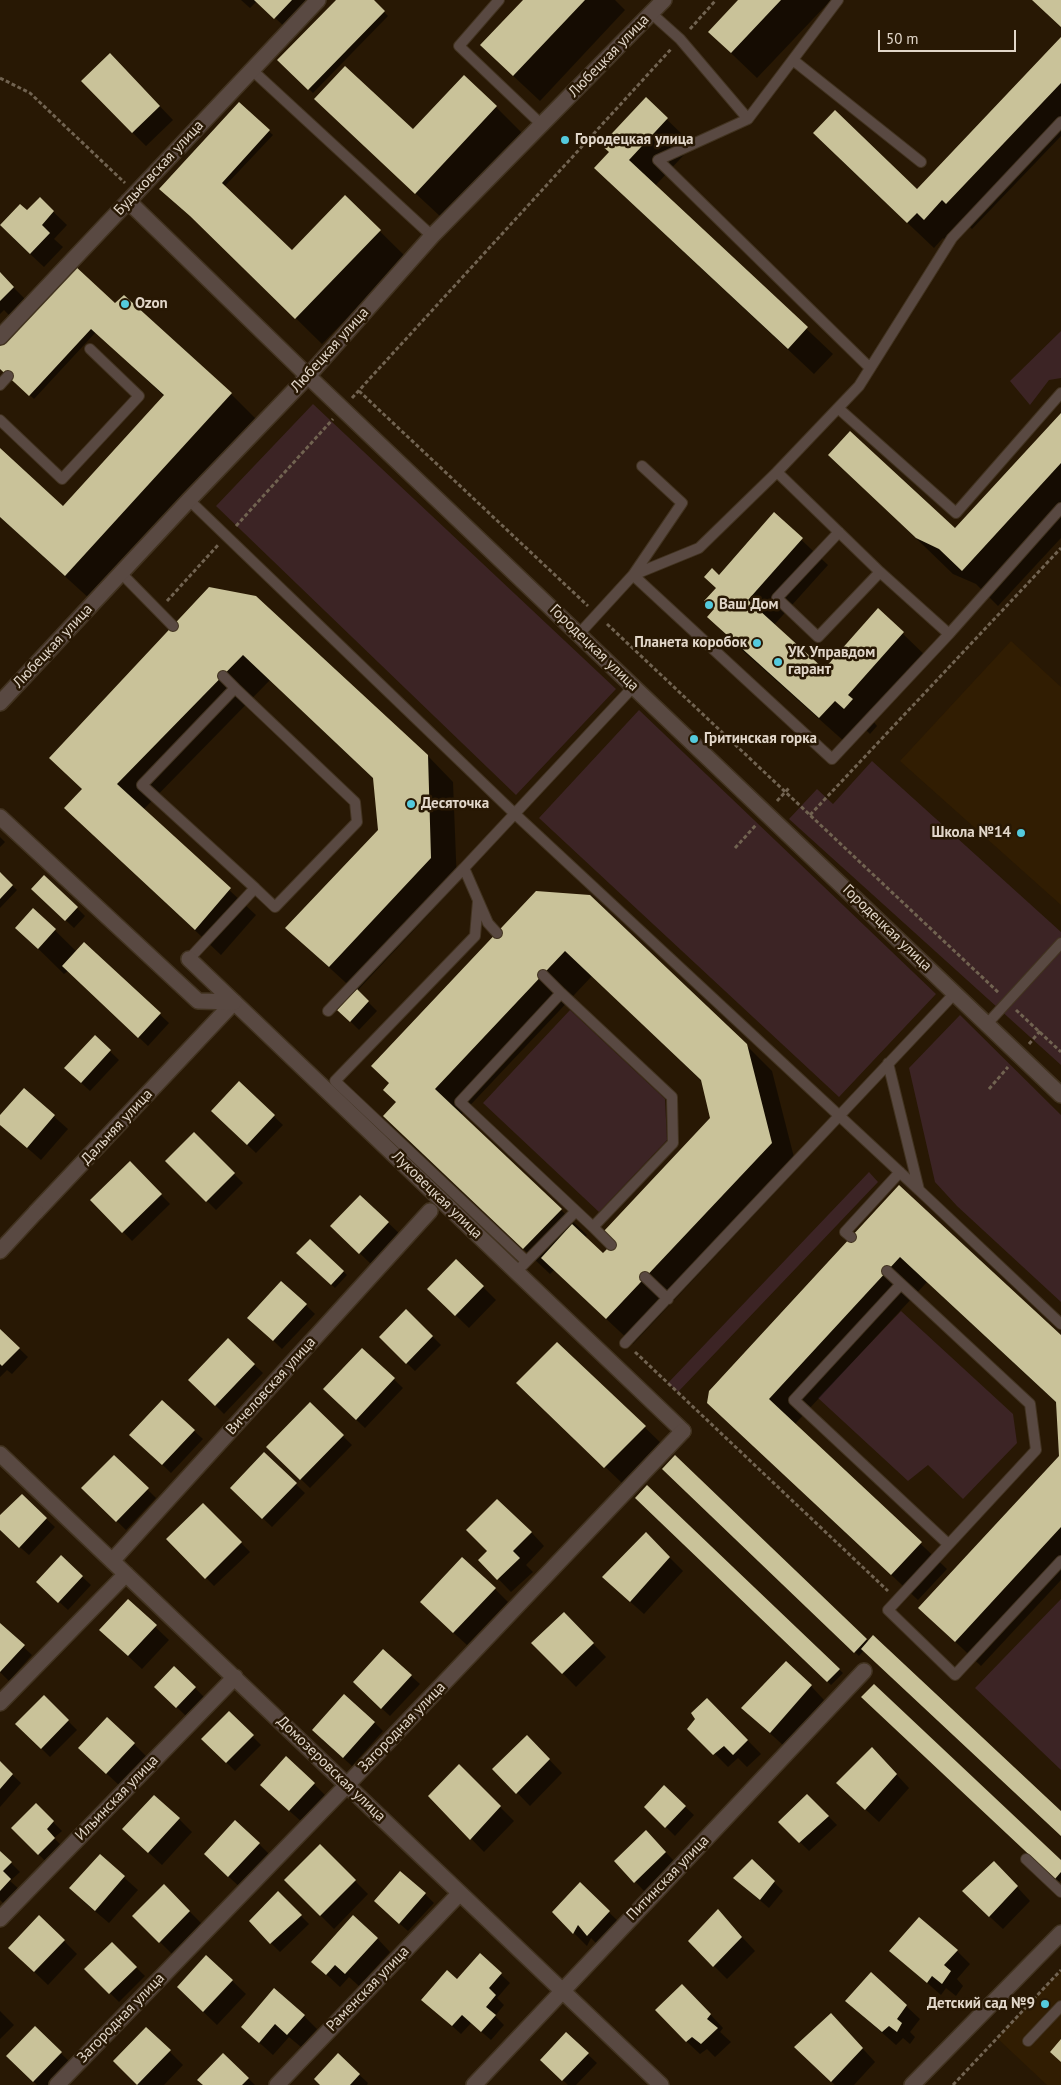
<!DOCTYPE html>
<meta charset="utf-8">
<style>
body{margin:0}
#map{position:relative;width:1061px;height:2085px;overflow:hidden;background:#281804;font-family:"PT Sans",sans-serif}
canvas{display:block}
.scale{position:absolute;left:878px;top:30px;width:138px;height:22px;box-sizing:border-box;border:2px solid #e1d6c9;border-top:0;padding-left:6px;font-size:15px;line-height:18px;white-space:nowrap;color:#e1d6c9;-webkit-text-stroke:4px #281804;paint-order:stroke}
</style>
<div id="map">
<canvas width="1061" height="2085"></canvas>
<div class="scale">50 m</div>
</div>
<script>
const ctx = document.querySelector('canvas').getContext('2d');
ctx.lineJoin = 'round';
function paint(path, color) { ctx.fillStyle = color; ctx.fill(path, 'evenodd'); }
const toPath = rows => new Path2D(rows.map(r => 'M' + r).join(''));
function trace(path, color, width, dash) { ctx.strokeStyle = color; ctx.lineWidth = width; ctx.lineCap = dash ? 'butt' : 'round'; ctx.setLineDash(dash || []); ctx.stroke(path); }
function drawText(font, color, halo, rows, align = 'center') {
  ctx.font = font + ' "PT Sans",sans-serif'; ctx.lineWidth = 5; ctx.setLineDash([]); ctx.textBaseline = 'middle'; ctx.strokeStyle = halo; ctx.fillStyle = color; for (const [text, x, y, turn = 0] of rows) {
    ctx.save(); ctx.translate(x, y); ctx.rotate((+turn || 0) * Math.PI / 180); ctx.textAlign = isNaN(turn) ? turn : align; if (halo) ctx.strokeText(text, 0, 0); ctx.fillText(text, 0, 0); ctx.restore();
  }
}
const built = toPath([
 [1011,641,1061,687,1061,905,900,761],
 [1061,1970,1061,2085,1047,2085,997,2038]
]);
const green = toPath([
 [1061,331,1061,378,1049,380,1030,405,1010,381],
 [313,404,616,689,516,795,216,506],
 [639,710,936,994,839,1097,539,818],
 [872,761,1061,932,1061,1065,789,819,817,789,833,804],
 [570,1010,665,1099,667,1140,599,1212,483,1103],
 [960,1015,1061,1115,1061,1302,957,1206,935,1182,909,1068],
 [869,1172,878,1182,678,1392,668,1383],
 [901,1311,1013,1414,1017,1443,963,1499,928,1465,908,1481,818,1398],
 [1061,1599,1061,1770,975,1688]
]);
const shadow = toPath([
 [241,0,317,0,289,31,257,1,250,8],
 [337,0,372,0,388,16,313,93,279,60],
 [524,0,615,0,625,10,540,101,508,71],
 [739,0,831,0,757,78,709,32],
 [1061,39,1061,136,972,229,968,225,950,244,943,238,934,248,840,159,918,190],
 [123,68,173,120,146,146,132,132],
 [646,99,693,145,655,186,833,354,814,374,621,193,610,152],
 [239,104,273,135,224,187,292,252,345,197,406,257,322,344,196,220],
 [496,107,522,133,442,218,342,125,413,131],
 [40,199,67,225,54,239,63,247,44,267,14,239],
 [0,274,27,301,11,317,4,310,0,314],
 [115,305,231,394,257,420,92,601,0,517,0,449,63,507,164,396,96,332,34,399,0,367,0,346],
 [1061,414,1061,538,998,606,976,584,953,574,830,455,955,530],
 [774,514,828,565,774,625,824,670,878,610,929,659,873,721,877,726,870,734,862,726,846,743,734,643,709,617,715,610,719,577],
 [209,589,427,755,453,782,457,884,357,991,377,1011,359,1030,339,1010,356,992,286,928,380,831,374,779,270,680,143,810,256,915,221,955,66,808,83,790,51,758],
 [0,837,5,842,0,847],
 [0,874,17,890,0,908],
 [537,892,746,1045,772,1071,797,1169,633,1344,554,1270,550,1274,410,1142,397,1103],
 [592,976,703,1082,711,1118,603,1254,585,1237,587,1235,561,1210,461,1115],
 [42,898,77,908,85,916,74,928],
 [33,909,77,952,84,944,169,1023,148,1046,68,971,64,974,17,928],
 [95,1037,119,1060,90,1091,75,1077],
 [239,1083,283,1125,256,1153,212,1111],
 [24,1090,68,1129,41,1160,0,1124,0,1117],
 [194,1134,243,1183,216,1210,167,1161],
 [130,1163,170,1204,132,1241,92,1200],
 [899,1187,1061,1336,1061,1580,981,1666,946,1633,1060,1456,1058,1404,927,1282,795,1424,947,1569,918,1600,708,1403],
 [360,1196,402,1236,373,1266,345,1239],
 [310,1240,347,1275,335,1288,298,1253],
 [282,1282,315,1314,282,1349,258,1326],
 [483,1287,496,1300,469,1328,442,1302],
 [406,1310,441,1345,415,1371,380,1337],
 [0,1330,28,1357,12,1374,7,1370,0,1377],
 [228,1340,263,1373,224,1414,190,1380],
 [557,1343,663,1445,623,1484,536,1401],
 [362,1349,403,1388,365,1428,333,1398],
 [310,1404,352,1445,310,1488,268,1447],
 [194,1431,203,1439,171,1473,140,1443],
 [264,1454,305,1493,272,1527,231,1488],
 [114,1456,156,1498,126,1530,83,1488],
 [675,1457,869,1642,1061,1813,1061,1835,864,1650,859,1656,668,1472],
 [647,1487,843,1673,831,1685,637,1498],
 [22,1496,55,1527,29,1555,0,1530,0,1516],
 [203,1504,250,1552,214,1586,168,1539],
 [531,1532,544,1546,526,1565,533,1572,511,1592,480,1560],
 [646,1534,683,1571,644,1614,617,1590],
 [61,1557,91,1585,68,1610,38,1582],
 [495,1589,508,1602,467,1645,435,1616],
 [128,1601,169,1640,142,1669,114,1643],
 [564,1614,606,1657,576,1687,533,1643],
 [0,1625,32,1655,9,1681,0,1672],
 [174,1667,204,1697,186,1716,156,1687],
 [411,1676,420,1684,390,1716,363,1691],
 [811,1686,824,1700,784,1746,742,1708],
 [44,1697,77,1730,50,1757,17,1724],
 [707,1699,761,1754,747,1767,738,1758,728,1767,689,1728,697,1720],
 [867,1701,1061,1862,1061,1880,1059,1882],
 [229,1713,261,1745,235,1771,203,1739],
 [374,1722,383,1731,352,1766,322,1739],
 [134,1744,147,1757,120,1786,93,1761],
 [540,1750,562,1773,530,1806,494,1769],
 [885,1762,909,1788,879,1822,851,1796],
 [0,1763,21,1783,0,1807],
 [459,1766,514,1821,484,1852,430,1796],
 [314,1784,327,1797,304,1824,275,1798],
 [664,1787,694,1815,675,1836,646,1807],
 [807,1795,837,1825,809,1851,780,1822],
 [36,1805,62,1831,54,1838,63,1847,47,1863,13,1828],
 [179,1819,192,1832,162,1865,137,1842],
 [654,1840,674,1861,644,1891,616,1861],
 [259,1844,272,1857,242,1889,218,1867],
 [320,1846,368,1894,334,1929,285,1880],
 [0,1852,20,1872,10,1881,19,1889,4,1904,0,1900],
 [100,1856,138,1890,109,1923,84,1902],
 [752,1861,783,1891,769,1908,744,1887],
 [1007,1876,1030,1901,1003,1929,977,1905],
 [580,1884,622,1925,601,1948,591,1938,587,1946,574,1933],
 [164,1886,203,1925,173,1955,134,1916],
 [278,1893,309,1924,280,1952,271,1943],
 [425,1894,434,1903,408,1931,384,1910],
 [718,1911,755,1951,727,1979,689,1941],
 [377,1938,390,1952,359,1986,349,1977,340,1987,313,1962],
 [64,1941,77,1954,48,1985,23,1961],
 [112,1944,145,1976,119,2002,86,1969],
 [891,1951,957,1951,970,1964,957,1979,963,1986,956,1996,946,1988,941,1995],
 [480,1955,510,1983,497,1998,504,2005,495,2016,504,2025,491,2040,471,2023,461,2034,432,2008],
 [207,1957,246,1994,217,2025,192,2001],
 [696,1999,723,2028,720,2032,731,2042,715,2057,707,2049,700,2054,686,2041],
 [846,2001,906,2006,920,2019,910,2032,915,2037,910,2044,903,2038,896,2045],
 [0,2011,14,2025,0,2039],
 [304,2016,317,2029,301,2047,289,2037,273,2055,242,2027],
 [35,2028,74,2066,56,2085,37,2085,8,2056],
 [146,2028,183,2065,164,2085,138,2085,114,2061],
 [844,2028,875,2062,854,2085,835,2085,809,2060],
 [566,2034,597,2063,576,2085,568,2085,542,2060],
 [223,2054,255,2085,205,2085],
 [338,2055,368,2083,367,2085,322,2085]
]);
const building = toPath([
 [254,0,292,0,274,19],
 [336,0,374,0,385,11,308,90,277,60],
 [523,0,585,0,513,76,480,45],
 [738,0,781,0,731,53,708,32],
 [1032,0,1061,0,1061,27],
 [1061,37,1061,83,946,204,942,200,924,220,917,213,907,223,813,133,835,110,917,189],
 [110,53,160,106,132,133,81,81],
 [345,66,413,129,464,75,497,106,415,194,314,99],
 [646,97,668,118,629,160,808,327,788,349,594,168,609,152,601,145],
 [239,102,270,130,222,183,292,250,345,195,381,230,295,319,190,216,159,189],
 [40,197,54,211,42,225,50,233,30,254,0,225,20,204,27,210],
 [74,265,115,303,124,295,232,393,65,576,0,517,0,448,63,506,164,395,91,329,29,396,0,369,0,344],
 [0,272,14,287,0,301],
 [1061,413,1061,463,962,571,939,549,916,538,828,455,850,431,955,528],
 [774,512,803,538,748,600,824,669,878,608,904,632,848,695,853,699,844,709,835,701,819,718,707,617,714,609,704,601,716,588,704,577,712,568,719,575],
 [209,587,256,596,428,755,431,858,329,967,285,928,378,830,373,778,243,655,117,784,231,888,195,930,64,808,82,789,49,758],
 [0,872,13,885,0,899],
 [44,875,78,907,65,921,31,889],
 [536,891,590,895,747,1044,772,1143,606,1319,541,1258,572,1224,603,1253,611,1245,604,1231,710,1118,701,1080,565,951,435,1089,562,1209,523,1249,383,1116,396,1102,383,1090,389,1083,371,1066],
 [33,908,56,929,38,949,15,928],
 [84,942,161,1013,138,1038,62,966],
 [357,989,369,1001,350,1022,337,1010],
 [95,1035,111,1050,81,1083,64,1068],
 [239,1081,275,1115,247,1145,211,1111],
 [24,1088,55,1115,27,1148,0,1125,0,1115],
 [194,1132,235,1173,206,1202,165,1161],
 [130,1161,162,1194,122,1233,90,1200],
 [899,1185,1061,1335,1061,1527,955,1642,918,1608,1059,1456,1056,1402,900,1257,769,1399,922,1542,891,1575,707,1403,709,1391],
 [360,1195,389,1222,359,1254,330,1226],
 [310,1239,344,1271,331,1285,296,1253],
 [456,1259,484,1286,455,1316,427,1289],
 [281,1281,307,1304,273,1341,247,1318],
 [406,1309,433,1336,406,1364,379,1337],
 [0,1329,20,1348,2,1366,0,1364],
 [228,1338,255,1364,215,1406,188,1380],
 [557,1342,646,1426,604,1468,516,1383],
 [362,1348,395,1378,356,1420,323,1389],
 [162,1400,195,1430,162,1465,129,1435],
 [310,1402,344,1435,300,1480,266,1447],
 [264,1452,297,1483,262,1519,230,1488],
 [114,1455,149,1488,116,1522,81,1488],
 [675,1455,867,1639,854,1653,662,1469],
 [647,1485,840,1669,827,1682,635,1498],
 [22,1494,47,1518,19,1548,0,1530,0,1515],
 [497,1499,532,1532,513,1551,520,1558,497,1580,478,1560,487,1551,466,1530],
 [203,1503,242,1542,205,1579,166,1539],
 [646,1532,670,1557,630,1602,602,1577],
 [61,1555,83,1576,58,1603,36,1582],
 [462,1557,496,1588,453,1633,420,1602],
 [128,1599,157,1625,128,1656,99,1630],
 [564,1612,594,1643,562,1674,531,1643],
 [0,1623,25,1645,0,1672],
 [873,1635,1061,1811,1061,1836,861,1649],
 [383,1649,412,1675,381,1709,353,1682],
 [786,1661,812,1685,770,1733,741,1708],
 [174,1666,196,1687,176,1708,154,1687],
 [874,1684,1061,1860,1061,1872,1055,1879,861,1697],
 [344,1694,375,1722,343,1758,312,1730],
 [44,1695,69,1720,41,1749,15,1724],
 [707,1698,748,1740,733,1755,724,1746,713,1755,687,1729,695,1719,691,1713],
 [229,1711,254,1735,226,1763,201,1739],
 [107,1717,135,1743,106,1774,78,1748],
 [527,1735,550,1759,516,1794,492,1769],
 [872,1747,897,1774,865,1810,836,1783],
 [286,1756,315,1783,289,1811,260,1785],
 [0,1761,13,1774,0,1789],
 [459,1764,501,1806,470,1840,428,1796],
 [664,1785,686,1806,665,1828,644,1807],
 [807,1794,829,1816,799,1843,778,1822],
 [154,1795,180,1818,148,1853,122,1829],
 [36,1803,54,1821,47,1829,55,1838,38,1855,11,1828],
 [235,1820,260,1843,228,1877,204,1854],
 [646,1830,666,1852,634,1883,614,1861],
 [320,1844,356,1880,320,1916,284,1880],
 [0,1851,12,1862,3,1871,11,1879,0,1891],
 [100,1854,125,1876,95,1911,69,1888],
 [752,1859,775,1881,760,1900,733,1878],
 [994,1861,1018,1886,989,1917,962,1891],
 [400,1871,426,1893,399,1924,374,1901],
 [580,1882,610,1911,587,1936,578,1925,573,1934,552,1912],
 [164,1884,190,1911,159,1943,132,1916],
 [278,1891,302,1915,270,1944,249,1921],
 [718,1909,742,1937,713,1967,688,1941],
 [39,1915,65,1940,34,1972,8,1948],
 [353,1915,378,1938,345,1974,335,1965,326,1975,311,1962],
 [919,1917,958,1950,944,1965,951,1971,942,1984,932,1976,927,1983,889,1951],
 [112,1942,137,1967,109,1994,84,1969],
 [480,1953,502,1973,489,1988,496,1995,486,2007,496,2015,481,2032,462,2015,452,2026,421,2000,447,1970,457,1979],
 [206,1955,233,1980,203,2012,177,1987],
 [871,1972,907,2005,897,2019,902,2023,897,2032,889,2026,882,2032,845,2001],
 [682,1984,711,2014,707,2019,718,2028,701,2044,692,2037,686,2042,655,2010],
 [274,1988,305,2015,287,2035,275,2024,259,2043,241,2027],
 [831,2013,863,2048,831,2082,794,2047],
 [35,2026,62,2052,33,2082,6,2056],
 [146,2027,171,2050,137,2085,113,2061],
 [566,2032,589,2053,562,2081,540,2060],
 [1061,2039,1061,2062,1050,2052],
 [223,2053,249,2078,242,2085,203,2085,197,2080],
 [338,2053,360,2074,350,2085,320,2085,314,2079]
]);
const path = toPath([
 [690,29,716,0],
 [0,78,30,93,125,183],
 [359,391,588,606],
 [352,398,672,48],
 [236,526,333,419],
 [167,601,218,545],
 [607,624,999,993],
 [777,801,789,788],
 [810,815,1061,548],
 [735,848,756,825],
 [1016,1010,1061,1052],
 [1029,1044,1040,1031],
 [989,1089,1008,1067],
 [635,1352,888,1591],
 [953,2085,1061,1970]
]);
const service = toPath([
 [499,0,459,46,542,125],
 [651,13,680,39,748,119,838,0],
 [793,60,921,162],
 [252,70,432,236],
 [748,119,658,160,870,368],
 [0,385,8,376],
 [838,408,956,513,1061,393],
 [0,420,62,479,139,396,90,349],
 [642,466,682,503,633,575,832,759,949,634,1061,508],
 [777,472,859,386,952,238,1061,122],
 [189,500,515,814,919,1190],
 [839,532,777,598,818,637,880,572],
 [121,573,173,626],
 [579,634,633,575,699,548,777,472,880,572,949,634],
 [235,688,355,802,357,822,275,907,255,888],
 [478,901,475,936,335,1081,526,1261],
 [497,933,488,923,464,868,634,686],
 [189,959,255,888,142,785,235,688,223,676],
 [561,993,672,1097,673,1143,593,1227,576,1211],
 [328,1011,464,868],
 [987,1024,1061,943],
 [888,1063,919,1190,1061,1324],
 [593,1227,611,1245],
 [851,1237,845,1232,900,1172],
 [522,1266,576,1211,460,1102,561,993,543,975],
 [887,1271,1030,1404,1036,1450,888,1610,955,1675,1061,1561],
 [645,1277,668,1299],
 [901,1284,794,1400,948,1544],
 [625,1343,955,993],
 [1026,1859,1061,1892],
 [1028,2041,1061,2006]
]);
const pedestrian = toPath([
 [36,1212,234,1002,683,1431]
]);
const minor = toPath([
 [0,337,318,0],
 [0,703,189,500,308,376,128,201],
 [0,817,198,1001,234,1002],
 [189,959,234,1002],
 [0,1251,36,1212],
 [0,1454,661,2085],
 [112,1561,430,1211],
 [0,1703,126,1574],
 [0,1919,235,1677],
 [57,2085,347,1785,683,1431],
 [277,2085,459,1894],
 [474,2085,864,1671],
 [912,2085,1061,1933]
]);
const tertiary = toPath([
 [664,0,432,236,308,376,1061,1095]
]);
const markers = [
 [565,140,5,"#54cadd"],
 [125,304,5,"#54cadd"],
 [709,605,5,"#54cadd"],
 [757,643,5,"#54cadd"],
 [778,662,5,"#54cadd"],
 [694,739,5,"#54cadd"],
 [411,804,5,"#54cadd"],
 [1021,833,5,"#54cadd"],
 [1045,2004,5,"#54cadd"]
];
const streetNames = [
 ["Любецкая улица",609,56,-46],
 ["Будьковская улица",159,168,-47],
 ["Любецкая улица",330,350,-48],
 ["Любецкая улица",53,646,-47],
 ["Городецкая улица",594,648,44],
 ["Городецкая улица",887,928,44],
 ["Дальняя улица",117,1127,-47],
 ["Луковецкая улица",437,1195,44],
 ["Вичеловская улица",271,1386,-48],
 ["Загородная улица",402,1727,-46],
 ["Домозеровская улица",331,1769,44],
 ["Ильинская улица",117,1798,-46],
 ["Питинская улица",668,1878,-46],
 ["Раменская улица",368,1989,-46],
 ["Загородная улица",121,2018,-46]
];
const poiNames = [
 ["Городецкая улица",575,140],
 ["Ozon",135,304],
 ["Ваш Дом",719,605],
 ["Планета коробок",747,643,"right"],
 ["УК Управдом",788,653],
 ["гарант",788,670],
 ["Гритинская горка",704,739],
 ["Десяточка",421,804],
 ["Школа №14",1011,833,"right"],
 ["Детский сад №9",1035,2004,"right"]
];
paint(built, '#311d02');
paint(green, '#3c2425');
paint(shadow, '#0007');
paint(building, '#c9c299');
trace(service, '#423320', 12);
trace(pedestrian, '#423320', 18);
trace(minor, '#423320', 18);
trace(tertiary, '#423320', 18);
trace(path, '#716351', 3, [4, 2.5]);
trace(service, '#594942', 10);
trace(pedestrian, '#594942', 15);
trace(minor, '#594942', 15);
trace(tertiary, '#594942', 15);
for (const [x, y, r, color] of markers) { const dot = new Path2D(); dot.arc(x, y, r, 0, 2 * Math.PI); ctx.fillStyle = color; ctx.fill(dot); trace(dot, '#281804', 2); }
drawText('15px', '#e1d6c9', '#281804', streetNames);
drawText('bold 15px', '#e1d6c9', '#281804', poiNames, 'left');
</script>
